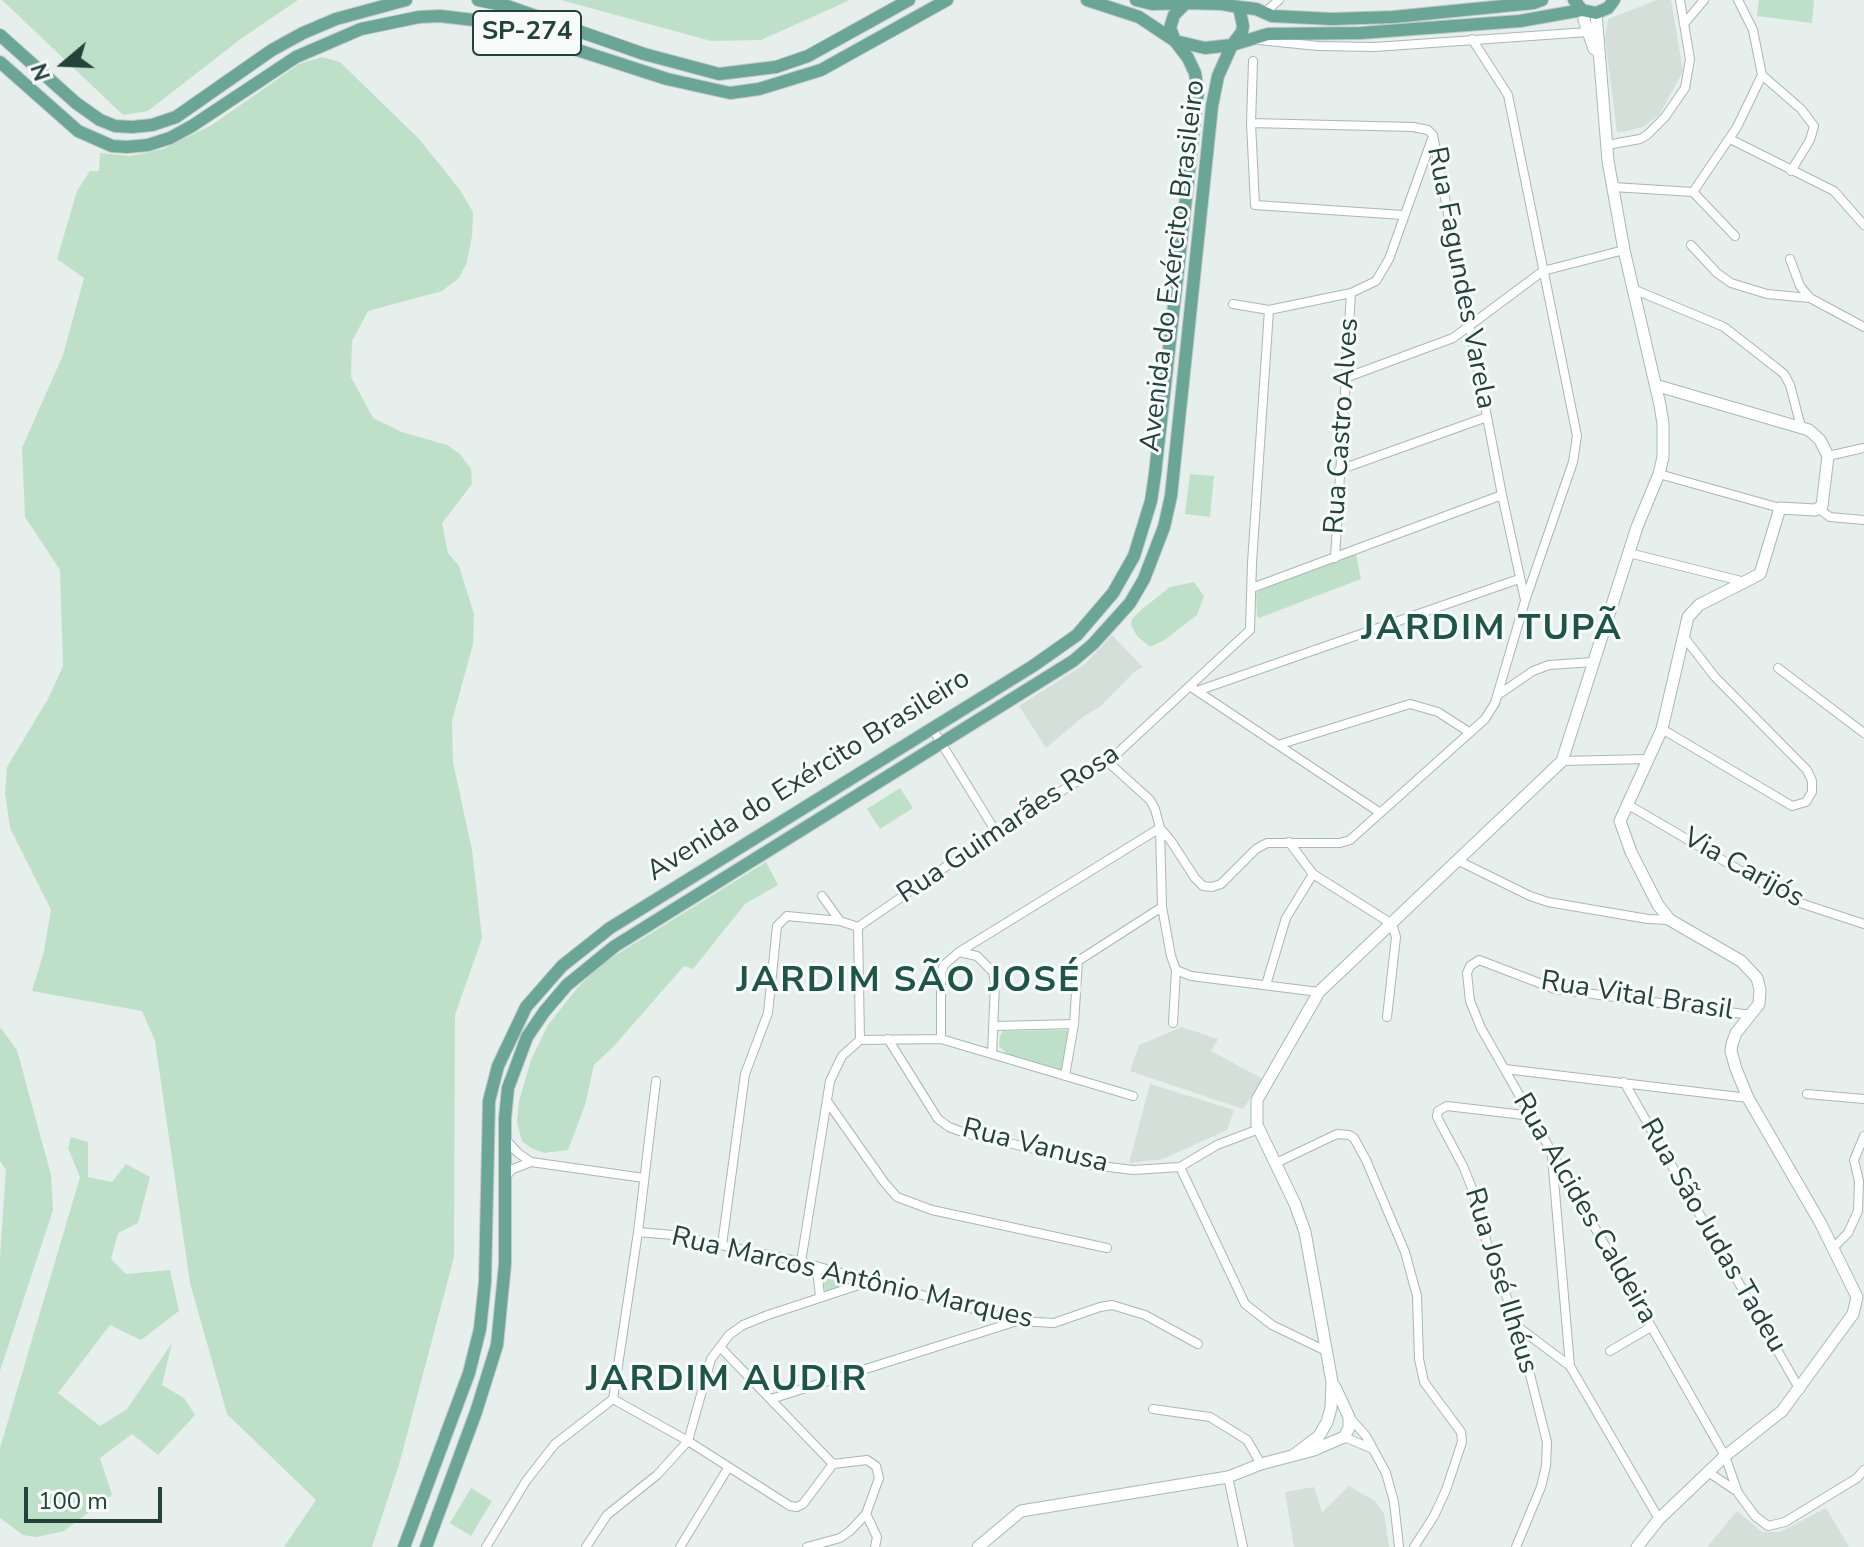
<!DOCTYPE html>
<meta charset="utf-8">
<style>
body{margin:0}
#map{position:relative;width:1864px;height:1547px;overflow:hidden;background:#e6efeb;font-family:"Nunito Sans",sans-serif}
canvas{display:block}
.north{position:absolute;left:24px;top:24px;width:80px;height:80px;-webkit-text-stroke:6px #f7fbf9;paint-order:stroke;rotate:251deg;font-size:22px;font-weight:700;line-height:32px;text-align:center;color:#24423a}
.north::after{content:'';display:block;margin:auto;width:28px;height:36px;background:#24423a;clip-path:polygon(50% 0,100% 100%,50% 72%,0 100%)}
.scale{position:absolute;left:24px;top:1487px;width:138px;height:36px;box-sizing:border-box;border:4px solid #24423a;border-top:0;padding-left:10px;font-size:24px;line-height:28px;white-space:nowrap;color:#24423a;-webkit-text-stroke:6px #f7fbf9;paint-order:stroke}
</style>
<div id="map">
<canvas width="1864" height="1547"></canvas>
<div class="north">N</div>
<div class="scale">100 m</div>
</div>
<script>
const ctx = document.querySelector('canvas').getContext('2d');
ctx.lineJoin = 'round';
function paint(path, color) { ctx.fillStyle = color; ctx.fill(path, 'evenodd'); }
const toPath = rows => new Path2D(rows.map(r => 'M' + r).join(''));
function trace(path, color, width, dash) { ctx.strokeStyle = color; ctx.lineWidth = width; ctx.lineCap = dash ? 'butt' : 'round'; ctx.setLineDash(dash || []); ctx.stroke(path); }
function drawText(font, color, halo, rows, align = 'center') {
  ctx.font = font + ' "Nunito Sans",sans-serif'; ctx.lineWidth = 6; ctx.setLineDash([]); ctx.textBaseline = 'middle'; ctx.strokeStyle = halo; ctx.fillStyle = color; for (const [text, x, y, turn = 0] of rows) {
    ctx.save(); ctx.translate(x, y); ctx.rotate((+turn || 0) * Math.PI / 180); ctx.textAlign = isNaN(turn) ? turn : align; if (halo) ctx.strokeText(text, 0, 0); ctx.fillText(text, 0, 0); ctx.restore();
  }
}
const built = toPath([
 [1657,0,1671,0,1683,71,1660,114,1643,127,1617,133,1605,37,1608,19],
 [1112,635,1143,667,1134,672,1101,706,1083,717,1046,748,1019,706,1085,664],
 [1182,1027,1218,1039,1211,1051,1263,1079,1243,1109,1130,1071,1139,1045],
 [1150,1084,1234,1110,1227,1130,1163,1159,1129,1163],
 [1349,1486,1375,1501,1384,1514,1389,1547,1294,1547,1285,1492,1314,1487,1322,1512],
 [1826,1508,1849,1547,1707,1547,1737,1511,1762,1532,1780,1532]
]);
const green = toPath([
 [2,0,298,0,242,38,148,111,123,115],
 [561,0,850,0,761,40,711,41],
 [1759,0,1814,0,1812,23,1757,16],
 [322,57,340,62,420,140,460,190,473,212,472,236,467,262,459,278,442,291,368,311,352,341,351,377,373,418,402,432,447,445,460,454,471,469,472,484,442,523,448,553,459,566,474,614,473,644,452,721,453,762,472,850,482,938,455,1015,454,1257,400,1461,372,1547,284,1547,316,1500,227,1414,190,1283,155,1041,142,1011,32,991,44,951,51,910,10,828,5,793,7,767,48,699,63,666,60,570,25,517,22,448,63,355,84,278,57,259,77,191,90,171,99,171,100,153,131,156,163,149,212,125,299,64],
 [1190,474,1214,476,1210,517,1185,514],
 [1356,554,1361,579,1259,618,1257,615,1256,594,1261,588],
 [1194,582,1204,596,1197,615,1163,641,1150,647,1137,636,1131,625,1132,619,1141,610,1170,587],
 [900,788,913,808,880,829,867,809],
 [766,862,778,885,745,904,693,969,684,966,614,1046,594,1065,585,1105,568,1150,544,1153,531,1148,522,1141,517,1122,519,1101,531,1060,548,1025,578,987,603,963],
 [0,1027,17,1050,51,1175,53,1210,0,1371,0,1257,6,1170,0,1161],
 [1066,1030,1069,1032,1063,1068,1060,1070,1008,1055,999,1046,1000,1036,1003,1031],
 [71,1137,88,1142,88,1177,112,1182,126,1164,150,1177,138,1223,118,1233,111,1259,126,1274,170,1270,179,1311,141,1340,110,1325,58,1393,100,1426,127,1409,172,1343,162,1385,184,1398,195,1415,158,1455,132,1434,100,1458,112,1495,64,1531,36,1537,23,1535,0,1518,0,1448,80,1177,68,1148],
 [825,1275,847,1281,846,1285,825,1291,822,1276],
 [471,1488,492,1501,471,1536,450,1523]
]);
const street = toPath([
 [1264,13,1279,0],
 [1684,24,1704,0],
 [1258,40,1318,46,1375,47,1588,32],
 [1253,61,1251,123,1255,205,1403,215],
 [1762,75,1801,109,1814,126,1810,140,1791,171],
 [1251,123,1413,127,1428,130,1433,135,1502,495,1525,600],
 [1730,139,1834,191,1864,225],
 [1607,145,1640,139,1647,135,1665,117,1685,88,1690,59,1680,0],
 [1613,187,1693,192,1735,236],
 [1693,192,1737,127,1762,75,1753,30,1738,0],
 [1691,245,1717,273,1731,283,1767,294,1810,298],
 [1790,259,1800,286,1810,298,1864,327],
 [1633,289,1724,327,1774,366,1784,374,1790,385,1801,427],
 [1233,304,1269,310,1351,293,1376,281,1389,259,1433,136],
 [1345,378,1453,338,1543,271,1624,250],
 [1828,456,1864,448],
 [1339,470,1487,417],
 [1659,474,1780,508],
 [1819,509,1830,517,1864,520],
 [1629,553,1745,582],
 [1335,558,1351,293],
 [1252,588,1502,495],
 [1778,668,1864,733],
 [1194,689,1379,812],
 [1197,691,1519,579],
 [1498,695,1533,671,1549,665,1593,662],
 [932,728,996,832],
 [1662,729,1792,806,1806,802,1812,792,1812,781,1807,770,1715,677,1684,637],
 [1278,745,1410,704,1438,712,1469,732],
 [1562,761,1648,759],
 [1108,762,1150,800,1155,809,1160,828,1171,841,1195,878,1203,886,1212,887,1221,884,1256,849,1267,843,1340,843,1350,840,1485,719,1495,703,1525,601,1573,462,1577,436,1508,95,1472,39],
 [1627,804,1782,895,1800,903,1864,924],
 [1160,829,1162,907,1171,956,1176,970,1191,976,1319,992],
 [1289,842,1313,874,1392,924,1396,937,1387,1017],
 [1459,861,1530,896,1548,902,1648,919,1670,920],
 [822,896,840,921],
 [858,927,996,832,1108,762,1250,630,1252,563,1269,310],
 [858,927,860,1040],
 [959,952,1160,828],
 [1266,985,1286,918,1313,874],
 [1751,1015,1555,989,1479,960,1470,966,1467,973,1470,1001,1481,1028,1725,1456,1738,1493,1755,1516,1768,1526,1785,1522,1857,1478,1864,1470],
 [1173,1023,1176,970],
 [995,1026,1074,1024],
 [888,1039,938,1119,949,1127,965,1133,1065,1156,1085,1164,1133,1170,1180,1167],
 [941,1039,941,973,944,965,959,952,977,956,993,972,995,984,992,1054],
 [860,1040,941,1039,1133,1096],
 [1505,1069,1748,1098],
 [1065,1076,1074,1024,1078,961,1162,907],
 [1624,1082,1800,1390],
 [1807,1094,1864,1099],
 [827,1101,884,1182,897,1197,932,1210,1107,1248],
 [1259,1129,1217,1145,1180,1167,1245,1304,1272,1325,1326,1351],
 [506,1140,518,1153,531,1162,644,1178],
 [1552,1157,1570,1366,1659,1519],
 [1276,1163,1337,1134,1349,1135,1354,1138,1366,1160,1405,1252,1417,1296,1419,1359,1424,1382,1461,1432,1462,1442,1446,1490,1434,1516,1414,1547],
 [507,1175,513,1169,531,1162],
 [638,1232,673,1235,801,1262,1017,1321,1054,1323,1100,1307,1112,1305,1145,1315,1198,1344],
 [722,1245,745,1074,768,1013,777,926,787,916,840,921,858,927],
 [1834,1247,1848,1233,1858,1211,1859,1181,1854,1160,1864,1136],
 [801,1262,830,1081,842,1056,860,1040],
 [817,1268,820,1297],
 [1518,1327,1570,1366],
 [720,1347,833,1464],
 [1610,1351,1651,1327],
 [613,1399,688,1441,790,1506,797,1507,803,1504,833,1464],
 [771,1399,1014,1322],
 [1153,1409,1210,1417,1247,1440,1261,1464],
 [1349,1417,1366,1436,1386,1473,1394,1502,1399,1547],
 [1344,1437,1373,1449],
 [1708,1472,1738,1492],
 [1228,1477,1243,1547],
 [866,1514,877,1537,875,1547],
 [486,1547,526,1481,555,1444,613,1399,638,1232,656,1081],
 [586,1547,607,1515,657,1475,688,1441,711,1359,729,1335,743,1325,768,1315,868,1282],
 [680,1547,728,1468],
 [807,1547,840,1538,850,1531,866,1514,879,1478,876,1466,867,1460,833,1464],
 [1516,1547,1541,1487,1546,1466,1547,1442,1518,1327,1488,1247,1473,1191,1463,1166,1437,1117,1438,1111,1447,1106,1532,1116]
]);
const secondary = toPath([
 [1584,11,1584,20,1594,49],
 [1294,1455,1319,1436,1327,1422,1331,1408,1332,1382,1305,1232,1295,1204,1257,1125,1257,1100,1319,992,1562,761,1637,527,1659,474,1663,457,1663,424,1660,405,1624,250,1608,161,1596,13],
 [978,1547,1021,1511,1228,1477,1261,1464,1314,1450,1344,1437,1349,1428,1349,1417,1335,1387],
 [1637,1547,1659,1519,1725,1456,1782,1411,1853,1314,1857,1297,1821,1224,1748,1098,1736,1069,1731,1051,1732,1044,1736,1033,1759,1004,1760,990,1757,978,1741,961,1670,920,1658,905,1631,852,1620,821,1662,729,1688,617,1699,605,1760,574,1780,508,1815,510,1822,506,1828,456,1820,440,1809,430,1655,385]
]);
const primary = toPath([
 [478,0,507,6,644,54,719,74,776,67,808,56,909,0],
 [1136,0,1152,4,1186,3],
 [1574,0,1582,10,1596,13,1608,8,1614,0],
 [1239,7,1256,9,1272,16,1332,19,1393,17,1534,3,1542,0],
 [0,35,76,103,100,120,115,126,132,127,152,125,176,117,272,50,303,33,336,19,406,0],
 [0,62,78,131,112,146,127,147,148,145,170,138,192,126,296,57,361,29,419,17,440,16,491,22,667,79,730,93,759,89,821,70,947,0],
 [404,1547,469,1373,480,1329,485,1282,489,1101,498,1066,526,1007,562,966,610,928,1033,666,1077,635,1113,593,1134,556,1151,501,1155,474,1198,91,1195,73,1188,58,1175,41,1139,17,1087,0],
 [426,1547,476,1412,497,1345,505,1264,505,1118,508,1088,527,1037,544,1012,567,985,615,946,1073,661,1093,644,1130,603,1144,579,1164,527,1171,496,1212,106,1218,76,1232,45,1242,32,1243,26,1239,7,1222,4,1186,3,1174,15,1170,28,1175,41,1205,48,1232,45,1268,34,1361,33,1520,21,1582,10]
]);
const shields = [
 [527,33,108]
];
const shieldNames = [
 ["SP-274",527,33]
];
const streetNames = [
 ["Avenida do Exército Brasileiro",1174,266,-83],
 ["Rua Fagundes Varela",1460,278,79],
 ["Rua Castro Alves",1343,426,-86],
 ["Avenida do Exército Brasileiro",809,776,-32],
 ["Rua Guimarães Rosa",1009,825,-34],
 ["Via Carijós",1743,869,29],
 ["Rua Vital Brasil",1637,997,9],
 ["Rua Vanusa",1035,1147,14],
 ["Rua Alcides Caldeira",1584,1209,60],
 ["Rua São Judas Tadeu",1712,1236,60],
 ["Rua Marcos Antônio Marques",852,1279,13],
 ["Rua José Ilhéus",1500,1281,73]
];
const districtNames = [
 ["JARDIM TUPÃ",1492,630],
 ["JARDIM SÃO JOSÉ",909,982],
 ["JARDIM AUDIR",727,1381]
];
paint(built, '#d4dfda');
paint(green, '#bfe0c8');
trace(street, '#a8b8b2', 10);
trace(secondary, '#a4bbb3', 13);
trace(primary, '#c2cac8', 14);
trace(street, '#fff', 8);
trace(secondary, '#fff', 11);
trace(primary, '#6aa596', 12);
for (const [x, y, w] of shields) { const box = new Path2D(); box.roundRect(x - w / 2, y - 22, w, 44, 6); ctx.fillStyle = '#f7fbf9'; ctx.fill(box); trace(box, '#24423a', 2); }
drawText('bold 26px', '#24423a', null, shieldNames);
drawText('28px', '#24423a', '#f7fbf9', streetNames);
ctx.letterSpacing = '2px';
drawText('bold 36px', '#1f5548', '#f7fbf9', districtNames);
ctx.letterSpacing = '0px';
</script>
